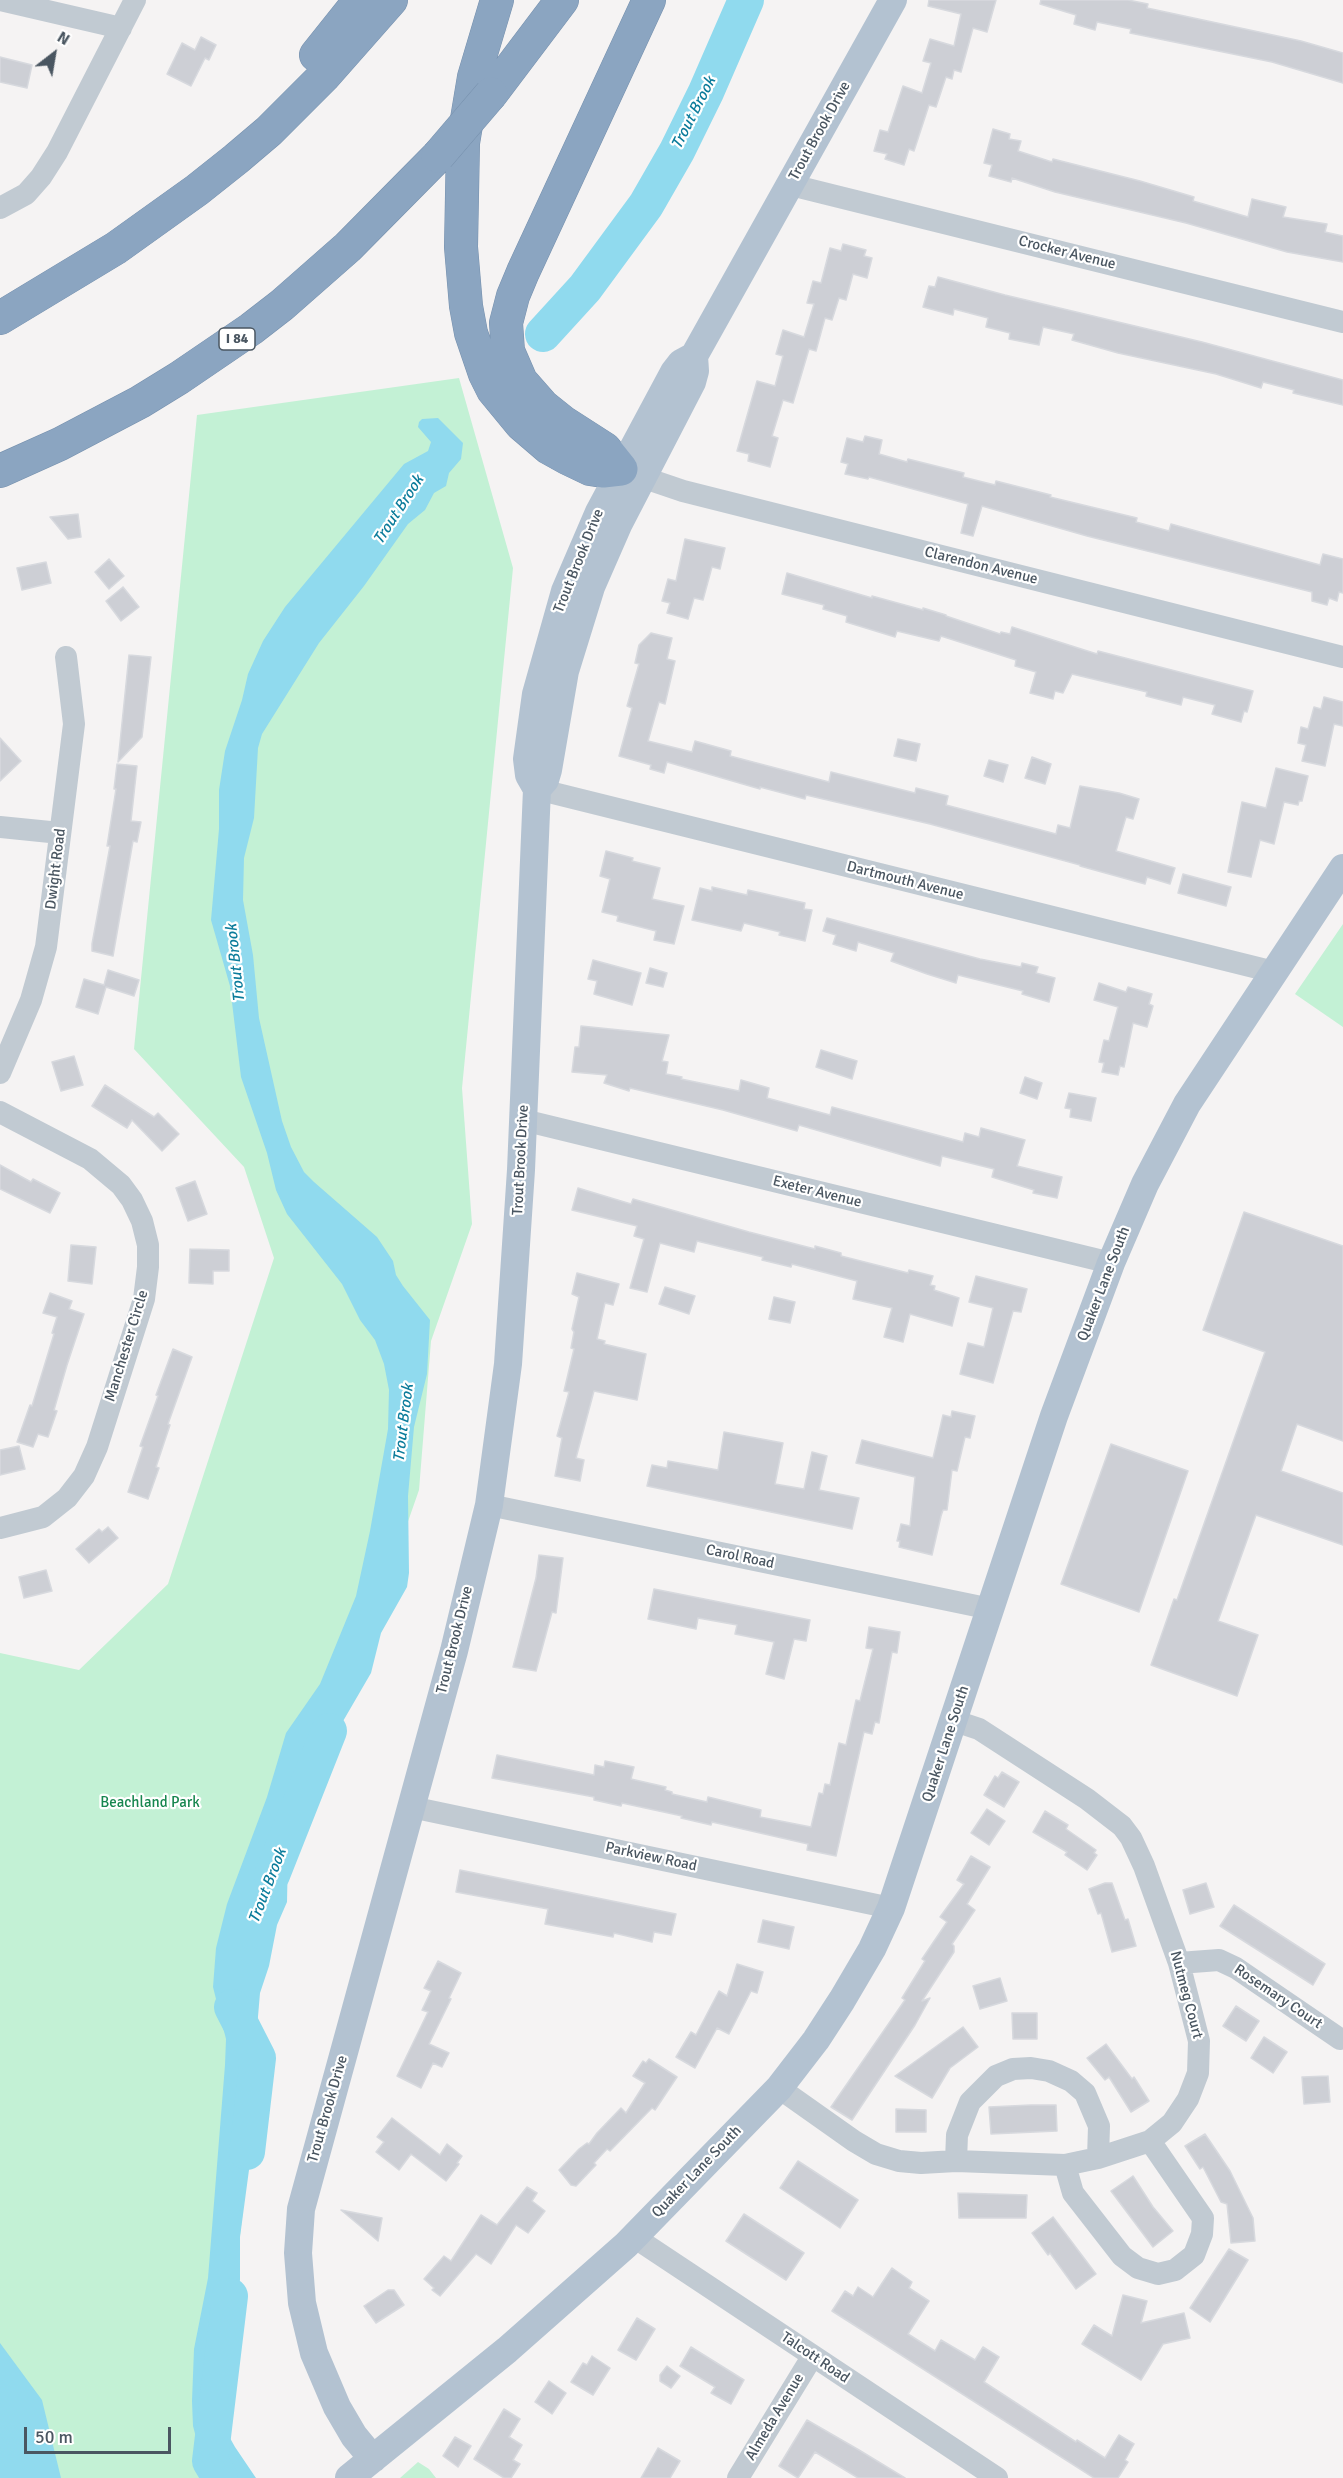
<!DOCTYPE html>
<style>
body{margin:0}
#map{position:relative;width:1343px;height:2478px;overflow:hidden;background:#f5f3f3;font-family:Signika,sans-serif}
canvas{display:block}
.north{position:absolute;left:24px;top:24px;width:60px;height:60px;-webkit-text-stroke:4px #fff;paint-order:stroke;rotate:31deg;font-size:16px;font-weight:700;line-height:24px;text-align:center;color:#4a5661}
.north::after{content:'';display:block;margin:auto;width:21px;height:27px;background:#4a5661;clip-path:polygon(50% 0,100% 100%,50% 72%,0 100%)}
.scale{position:absolute;left:24px;top:2427px;width:147px;height:27px;box-sizing:border-box;border:3px solid #4a5661;border-top:0;padding-left:8px;font-size:18px;line-height:21px;white-space:nowrap;color:#4a5661;-webkit-text-stroke:4px #fff;paint-order:stroke}
</style>
<div id="map">
<canvas width="1343" height="2478"></canvas>
<div class="north">N</div>
<div class="scale">50 m</div>
</div>
<script>
const ctx = document.querySelector('canvas').getContext('2d');
ctx.lineJoin = 'round';
function paint(path, color) { ctx.fillStyle = color; ctx.fill(path, 'evenodd'); }
const toPath = rows => new Path2D(rows.map(r => 'M' + r).join(''));
function trace(path, color, width, dash) { ctx.strokeStyle = color; ctx.lineWidth = width; ctx.lineCap = dash ? 'butt' : 'round'; ctx.setLineDash(dash || []); ctx.stroke(path); }
function drawText(font, color, halo, rows, align = 'center') {
  ctx.font = font + ' Signika,sans-serif'; ctx.lineWidth = 4.5; ctx.setLineDash([]); ctx.textBaseline = 'middle'; ctx.strokeStyle = halo; ctx.fillStyle = color; for (const [text, x, y, turn = 0] of rows) {
    ctx.save(); ctx.translate(x, y); ctx.rotate((+turn || 0) * Math.PI / 180); ctx.textAlign = isNaN(turn) ? turn : align; if (halo) ctx.strokeText(text, 0, 0); ctx.fillText(text, 0, 0); ctx.restore();
  }
}
const green = toPath([
 [459,378,513,568,462,1088,472,1224,431,1341,419,1490,291,1857,228,1991,261,2059,217,2428,241,2478,0,2478,0,1653,79,1670,168,1584,274,1258,244,1167,134,1049,197,415],
 [1343,924,1343,1027,1295,994],
 [418,2462,429,2469,436,2478,400,2478]
]);
const water = toPath([
 [438,418,463,443,461,459,449,473,446,486,434,493,425,510,408,524,364,586,319,643,262,734,258,748,254,818,244,858,243,900,253,955,259,1018,282,1121,291,1147,304,1172,314,1182,377,1237,393,1261,396,1275,403,1286,430,1320,427,1374,414,1427,408,1496,409,1573,407,1587,381,1633,371,1673,310,1778,294,1813,288,1853,287,1902,277,1925,269,1966,260,1993,252,2087,251,2155,240,2237,240,2280,229,2334,223,2346,220,2380,221,2422,235,2447,256,2478,207,2478,193,2426,192,2401,194,2349,208,2278,225,2065,226,2039,213,1987,216,1948,227,1904,267,1797,286,1733,320,1684,356,1596,370,1531,388,1429,389,1390,384,1364,375,1340,360,1320,342,1284,287,1214,276,1190,267,1153,241,1077,230,986,211,920,219,829,219,790,225,751,242,700,248,674,263,641,285,607,404,464,428,451,431,442,418,427,419,422,422,419],
 [0,2343,42,2400,61,2478,0,2478]
]);
const river = toPath([
 [543,334,585,288,646,205,677,151,706,92,746,0],
 [272,1875,329,1731],
 [232,2007,258,2058,247,2152],
 [220,2478,210,2461,230,2296]
]);
const building = toPath([
 [929,0,996,0,987,32,973,28,961,72,954,70,952,79,946,77,936,107,929,105,914,151,909,149,904,165,885,159,887,154,874,151,880,130,888,132,903,86,922,93,931,63,923,61,930,39,954,46,961,14,928,6,929,0],
 [1041,0,1128,0,1148,4,1147,8,1301,41,1343,53,1343,83,1272,62,1130,33,1131,29,1097,22,1095,30,1074,24,1076,15,1040,4,1041,0],
 [201,37,216,45,209,60,205,58,191,86,167,74,182,43,195,50,201,37],
 [0,57,32,65,27,88,0,82,0,57],
 [993,129,1010,134,1009,139,1021,141,1018,151,1052,162,1053,159,1140,181,1194,197,1193,201,1248,217,1252,199,1286,207,1283,217,1327,224,1325,232,1343,236,1343,262,1287,252,1186,223,1055,192,1012,178,1011,182,989,176,992,165,984,163,993,129],
 [843,244,866,250,864,256,872,258,867,278,853,274,846,300,839,298,832,320,825,318,816,351,809,349,793,403,783,400,772,436,778,438,770,467,748,461,749,454,737,451,757,381,775,386,783,356,776,354,783,330,804,337,814,304,807,303,813,281,821,283,830,248,841,251,843,244],
 [938,277,1005,295,1202,342,1343,380,1343,405,1293,393,1294,390,1263,382,1261,388,1216,374,1118,353,1072,340,1074,334,1043,327,1039,345,1009,339,1010,333,986,327,988,318,954,309,953,315,923,307,929,286,935,287,938,277],
 [865,436,882,440,879,454,907,462,908,459,964,473,963,477,995,485,996,481,1051,495,1050,497,1137,518,1136,522,1169,531,1171,524,1320,565,1323,554,1343,559,1343,593,1339,592,1337,601,1329,598,1327,605,1312,601,1312,592,1087,536,982,506,973,536,961,533,968,504,869,477,868,479,845,474,848,464,841,462,847,438,863,442,865,436],
 [78,514,81,537,68,539,50,517,78,514],
 [685,539,725,548,720,569,712,567,703,600,694,598,688,619,667,613,670,603,662,601,668,579,676,581,685,539],
 [109,559,124,576,109,589,95,572,109,559],
 [46,562,51,583,22,590,17,568,46,562],
 [787,573,872,598,872,596,923,610,923,608,946,615,946,616,1000,634,1001,632,1010,634,1012,627,1097,654,1098,651,1253,691,1247,712,1244,711,1241,722,1212,714,1215,705,1183,697,1181,705,1146,696,1147,692,1072,674,1063,693,1055,691,1053,699,1030,693,1036,672,1015,666,1016,660,941,636,939,641,897,631,895,637,846,622,847,616,823,609,824,605,782,594,787,573],
 [123,587,139,607,121,621,106,601,123,587],
 [651,633,672,638,667,659,675,661,665,704,659,702,648,741,692,752,695,741,731,751,730,756,829,782,831,772,915,793,916,788,948,796,946,805,1056,834,1058,825,1070,828,1080,786,1119,793,1139,799,1133,819,1126,817,1116,851,1175,868,1170,884,1147,877,1145,884,1080,866,1080,865,930,824,806,795,805,799,760,787,760,789,667,762,664,773,650,769,651,765,619,756,632,708,627,706,639,664,635,663,639,645,651,633],
 [129,655,151,657,142,737,118,762,129,655],
 [1324,697,1343,702,1343,726,1334,724,1325,766,1302,761,1306,745,1298,743,1301,727,1308,729,1314,707,1321,709,1324,697],
 [0,738,21,761,0,781,0,738],
 [898,739,920,744,916,761,894,756,898,739],
 [1032,757,1051,764,1045,784,1025,778,1032,757],
 [989,760,1008,765,1003,782,984,776,989,760],
 [117,764,137,766,131,821,141,822,137,842,133,841,113,956,92,951,92,944,110,846,107,846,116,789,114,789,117,764],
 [1276,768,1308,776,1302,801,1299,801,1298,805,1284,802,1274,844,1260,840,1251,877,1228,872,1242,802,1266,808,1276,768],
 [606,851,633,858,632,861,660,868,652,899,684,906,674,944,654,940,656,931,617,921,618,916,602,912,610,879,600,876,606,851],
 [1183,874,1231,887,1226,906,1178,893,1183,874],
 [712,887,747,895,748,890,805,903,804,909,812,910,805,941,779,935,780,932,744,923,741,931,692,920,700,888,712,891,712,887],
 [827,918,980,959,1021,967,1022,963,1038,967,1036,973,1055,978,1049,1002,1022,994,1023,991,958,975,956,983,927,974,891,961,894,953,858,942,856,951,833,944,836,935,823,931,827,918],
 [593,960,641,973,632,1005,594,994,597,981,588,979,593,960],
 [650,968,667,973,663,987,646,983,650,968],
 [108,970,139,980,134,996,106,987,98,1014,76,1007,84,979,104,985,108,970],
 [1099,983,1126,992,1128,987,1152,994,1149,1004,1153,1006,1147,1027,1133,1023,1124,1067,1120,1066,1118,1075,1102,1072,1104,1063,1099,1062,1104,1040,1109,1041,1118,1007,1094,1000,1099,983],
 [581,1026,669,1035,662,1061,668,1062,666,1074,682,1077,681,1079,739,1091,741,1080,769,1088,767,1098,830,1115,832,1107,963,1142,965,1133,979,1137,981,1128,1025,1140,1017,1166,1062,1177,1057,1198,1033,1193,1034,1190,992,1177,994,1169,942,1156,940,1166,799,1125,797,1131,723,1110,630,1088,629,1091,604,1083,607,1075,572,1072,575,1047,579,1047,581,1026],
 [821,1050,857,1061,852,1079,816,1067,821,1050],
 [74,1056,83,1085,61,1091,52,1062,74,1056],
 [1025,1077,1042,1083,1037,1099,1020,1093,1025,1077],
 [105,1085,154,1117,158,1113,179,1134,162,1151,132,1120,127,1128,92,1106,105,1085],
 [1069,1093,1096,1098,1091,1121,1070,1117,1071,1109,1065,1108,1069,1093],
 [0,1165,31,1182,33,1179,60,1193,50,1213,0,1189,0,1165],
 [195,1181,207,1214,188,1221,176,1188,195,1181],
 [578,1188,631,1204,633,1199,749,1232,815,1249,815,1246,841,1253,841,1256,908,1273,909,1270,933,1276,930,1285,935,1286,934,1290,959,1298,952,1326,910,1314,903,1342,884,1337,892,1308,853,1299,857,1281,792,1264,791,1267,762,1260,763,1257,697,1241,694,1252,660,1243,647,1292,630,1288,644,1239,634,1236,637,1226,572,1210,578,1188],
 [1244,1212,1343,1246,1343,1441,1297,1424,1281,1471,1343,1493,1343,1545,1256,1515,1218,1621,1258,1635,1237,1696,1151,1665,1174,1599,1177,1600,1265,1352,1203,1330,1244,1212],
 [71,1245,96,1247,92,1284,68,1281,71,1245],
 [190,1249,229,1250,229,1271,213,1271,213,1284,189,1283,190,1249],
 [577,1273,619,1284,613,1305,605,1303,597,1339,605,1341,604,1344,646,1354,637,1400,594,1391,576,1458,584,1460,580,1481,555,1476,562,1438,557,1436,569,1392,564,1391,574,1349,571,1348,574,1332,572,1329,579,1297,572,1294,577,1273],
 [976,1276,1027,1289,1021,1312,1013,1311,993,1383,960,1374,968,1343,984,1347,993,1308,969,1302,976,1276],
 [665,1287,695,1296,689,1314,659,1304,665,1287],
 [50,1293,72,1301,69,1309,84,1314,67,1365,54,1410,57,1411,48,1437,38,1434,33,1447,17,1442,30,1405,32,1406,54,1334,52,1333,57,1317,43,1313,50,1293],
 [774,1297,795,1302,790,1323,769,1319,774,1297],
 [173,1349,192,1357,168,1424,170,1425,156,1467,159,1468,148,1499,128,1492,143,1447,140,1446,158,1396,156,1395,173,1349],
 [952,1411,975,1416,970,1438,965,1437,957,1471,952,1470,947,1510,943,1510,941,1516,932,1555,899,1547,900,1541,897,1541,901,1524,910,1526,915,1477,856,1463,862,1440,933,1458,943,1415,951,1417,952,1411],
 [724,1432,783,1443,775,1484,804,1489,812,1452,827,1456,819,1490,859,1498,852,1529,647,1486,652,1465,667,1468,668,1461,718,1470,724,1432],
 [1111,1444,1188,1471,1139,1612,1061,1584,1111,1444],
 [19,1446,25,1469,0,1475,0,1450,19,1446],
 [108,1527,118,1538,89,1563,76,1549,99,1529,102,1532,108,1527],
 [539,1555,563,1558,556,1613,552,1612,536,1671,513,1667,536,1578,539,1555],
 [46,1570,52,1591,24,1598,19,1577,46,1570],
 [654,1589,810,1620,806,1641,794,1639,784,1679,766,1674,774,1642,735,1634,737,1625,698,1618,696,1629,648,1619,654,1589],
 [869,1627,900,1632,897,1653,892,1652,879,1723,875,1722,872,1734,864,1732,836,1856,807,1850,808,1844,712,1822,711,1825,681,1818,682,1816,622,1803,621,1806,594,1800,594,1797,492,1778,497,1755,594,1775,595,1765,604,1767,605,1761,634,1767,631,1779,666,1787,665,1790,672,1792,672,1794,707,1802,708,1797,761,1810,760,1817,811,1827,819,1793,823,1794,825,1784,830,1785,839,1743,846,1745,856,1700,860,1701,873,1649,866,1648,869,1627],
 [1002,1772,1019,1782,1004,1807,984,1795,995,1776,998,1778,1002,1772],
 [987,1809,1005,1821,989,1845,971,1833,987,1809],
 [1045,1811,1068,1825,1066,1829,1096,1850,1094,1853,1097,1855,1087,1870,1065,1855,1067,1852,1033,1832,1045,1811],
 [971,1856,990,1867,967,1904,975,1910,952,1944,954,1946,954,1952,922,2001,930,1998,915,2025,852,2120,831,2107,905,2000,902,1998,925,1961,922,1959,947,1922,940,1917,964,1884,957,1880,971,1856],
 [460,1870,676,1914,671,1935,654,1932,652,1942,614,1933,613,1937,545,1924,548,1909,456,1892,460,1870],
 [1105,1883,1112,1883,1125,1920,1128,1919,1136,1946,1112,1952,1101,1913,1098,1914,1089,1889,1105,1883],
 [1206,1883,1214,1907,1190,1914,1183,1890,1206,1883],
 [1234,1905,1325,1964,1313,1985,1220,1926,1234,1905],
 [763,1920,794,1927,789,1949,758,1942,763,1920],
 [438,1961,461,1973,449,1998,451,1999,429,2044,449,2053,442,2067,433,2063,421,2088,397,2076,428,2012,422,2010,431,1991,424,1988,438,1961],
 [737,1964,763,1972,757,1993,751,1991,729,2034,717,2028,695,2068,676,2057,691,2032,696,2035,719,1991,727,1996,737,1964],
 [1000,1978,1007,2001,980,2009,973,1986,1000,1978],
 [1236,2006,1259,2021,1246,2041,1223,2026,1236,2006],
 [1012,2013,1037,2013,1037,2039,1013,2039,1012,2013],
 [963,2027,978,2047,950,2068,932,2098,895,2076,963,2027],
 [1264,2037,1287,2052,1273,2073,1251,2058,1264,2037],
 [1106,2044,1132,2079,1134,2077,1149,2101,1131,2112,1109,2077,1105,2080,1087,2058,1106,2044],
 [649,2059,677,2077,655,2110,652,2108,610,2151,607,2149,594,2163,596,2165,576,2186,571,2185,559,2170,579,2149,587,2143,589,2144,597,2133,621,2108,626,2113,645,2083,633,2076,643,2061,646,2063,649,2059],
 [1328,2076,1330,2102,1304,2104,1302,2077,1328,2076],
 [1031,2105,1056,2105,1057,2131,991,2134,989,2107,1031,2105],
 [896,2109,926,2110,926,2132,896,2132,896,2109],
 [392,2118,440,2155,447,2144,462,2156,457,2163,459,2164,446,2181,411,2154,399,2170,376,2152,384,2142,377,2137,392,2118],
 [1205,2134,1230,2171,1253,2218,1255,2241,1231,2243,1227,2204,1221,2202,1203,2167,1200,2169,1185,2146,1205,2134],
 [798,2161,858,2200,840,2228,780,2188,798,2161],
 [1133,2176,1153,2207,1173,2231,1153,2247,1111,2191,1133,2176],
 [527,2187,537,2193,532,2201,545,2211,528,2233,516,2225,491,2264,476,2254,440,2296,432,2290,434,2288,424,2279,444,2256,451,2261,481,2215,497,2225,527,2187],
 [958,2193,1027,2195,1026,2218,959,2218,958,2193],
 [341,2210,382,2218,378,2241,341,2210],
 [744,2214,804,2253,786,2280,726,2241,744,2214],
 [1053,2217,1096,2274,1076,2289,1050,2253,1048,2255,1032,2233,1053,2217],
 [1229,2249,1248,2260,1210,2322,1190,2308,1229,2249],
 [892,2268,912,2282,909,2288,929,2301,908,2334,935,2351,941,2340,975,2360,983,2347,999,2357,984,2382,1076,2442,1077,2440,1105,2458,1119,2435,1134,2444,1125,2460,1128,2462,1118,2478,1094,2478,832,2311,845,2291,853,2296,858,2287,873,2297,892,2268],
 [388,2290,394,2290,404,2305,376,2323,364,2306,388,2290],
 [1123,2295,1147,2301,1141,2323,1184,2313,1190,2338,1163,2344,1141,2380,1082,2344,1094,2325,1112,2336,1123,2295],
 [637,2318,655,2329,636,2360,618,2350,637,2318],
 [691,2347,744,2380,731,2404,711,2393,715,2387,680,2366,691,2347],
 [592,2356,610,2368,593,2395,571,2382,583,2363,587,2365,592,2356],
 [667,2366,680,2376,671,2388,660,2381,660,2375,667,2366],
 [549,2381,566,2393,552,2414,535,2402,549,2381],
 [504,2409,520,2419,509,2437,522,2445,513,2460,520,2464,511,2478,504,2478,474,2459,504,2409],
 [807,2420,859,2450,905,2478,858,2478,815,2452,798,2478,779,2466,807,2420],
 [455,2437,471,2446,458,2467,443,2456,455,2437],
 [658,2448,680,2461,670,2478,641,2478,658,2448]
]);
const minor = toPath([
 [0,0,121,28],
 [791,185,1343,322],
 [0,208,26,194,41,177,57,152,135,0],
 [627,472,683,491,1343,657],
 [537,789,1274,972],
 [0,827,60,833],
 [0,1073,31,1000,46,947,74,724,66,657],
 [0,1112,90,1159,121,1185,132,1200,142,1221,148,1245,148,1267,144,1299,97,1447,84,1476,67,1498,43,1517,0,1528],
 [523,1120,1111,1263],
 [489,1505,991,1609],
 [411,1807,891,1908],
 [1179,1963,1219,1960,1236,1968,1340,2039],
 [779,2088,854,2141,876,2154,899,2161,921,2163,956,2161,1065,2165,1098,2158,1150,2141,1172,2123,1188,2099,1198,2073,1199,2041,1179,1963,1144,1866,1131,1838,1122,1826,1087,1799,979,1729,955,1721],
 [956,2161,957,2135,970,2102,996,2076,1013,2069,1031,2068,1049,2071,1071,2081,1085,2093,1099,2126,1098,2158],
 [1065,2165,1073,2193,1122,2256,1138,2268,1158,2274,1175,2270,1194,2255,1202,2234,1203,2218,1150,2141],
 [634,2237,997,2478],
 [738,2478,812,2357]
]);
const major = toPath([
 [537,789,545,780,548,770,565,671,591,587,619,523,692,382,695,371,694,356],
 [373,2459,354,2436,337,2407,314,2353,302,2303,298,2253,301,2209,454,1651,489,1505,508,1364,521,1170,537,789,529,775,527,759,536,694,565,591,599,512,674,372,681,363,694,356,893,0],
 [349,2478,507,2350,626,2245,779,2088,816,2040,842,2000,872,1949,891,1908,1054,1416,1111,1263,1145,1184,1187,1104,1343,868]
]);
const highway = toPath([
 [497,0,474,77,463,143,461,247,466,306,471,333,485,374,493,390,521,424,549,448,567,458,590,469,603,471,621,469,605,449,563,422,543,406,521,381,508,351,506,323,513,296,523,272,649,0],
 [316,55,360,0],
 [491,94,562,0],
 [0,318,116,248,197,190,236,159,269,131,324,76,391,0],
 [0,471,60,444,140,402,179,378,251,329,282,305,348,247,438,156]
]);
const highwayBridge = toPath([
 [438,156,491,94]
]);
const shields = [
 [237,339,36]
];
const shieldNames = [
 ["I 84",237,339]
];
const streetNames = [
 ["Trout Brook Drive",820,131,-61],
 ["Crocker Avenue",1067,253,14],
 ["Trout Brook Drive",579,561,-68],
 ["Clarendon Avenue",981,566,14],
 ["Dwight Road",56,869,-83],
 ["Dartmouth Avenue",905,881,14],
 ["Trout Brook Drive",521,1160,-87],
 ["Exeter Avenue",817,1192,14],
 ["Quaker Lane South",1104,1284,-69],
 ["Manchester Circle",127,1346,-73],
 ["Carol Road",740,1557,12],
 ["Trout Brook Drive",455,1640,-76],
 ["Quaker Lane South",946,1744,-72],
 ["Parkview Road",651,1857,12],
 ["Nutmeg Court",1186,1995,75],
 ["Rosemary Court",1278,1997,34],
 ["Trout Brook Drive",328,2109,-74],
 ["Quaker Lane South",697,2172,-46],
 ["Talcott Road",815,2358,34],
 ["Almeda Avenue",775,2417,-59]
];
const parkNames = [
 ["Beachland Park",150,1803]
];
const waterNames = [
 ["Trout Brook",694,113,-63],
 ["Trout Brook",399,510,-57],
 ["Trout Brook",236,963,-96],
 ["Trout Brook",404,1423,-83],
 ["Trout Brook",268,1886,-69]
];
paint(green, '#c3f1d5');
paint(water, '#90daee');
trace(river, '#90daee', 36);
paint(building, '#cdcfd5');
trace(building, '#d7d9de', 1.5);
trace(highway, '#7690ad', 34);
trace(minor, '#c1cad2', 22);
trace(major, '#b3c2d1', 28);
trace(highway, '#8ba5c1', 33);
trace(highwayBridge, '#7690ad', 34, []);
trace(highwayBridge, '#8ba5c1', 33);
for (const [x, y, w] of shields) { const box = new Path2D(); box.roundRect(x - w / 2, y - 11, w, 22, 4.5); ctx.fillStyle = '#fff'; ctx.fill(box); trace(box, '#4a5661', 1.5); }
drawText('bold 14px', '#4a5661', null, shieldNames);
drawText('15px', '#4a5661', '#fff', streetNames);
drawText('15px', '#17864f', '#fff', parkNames);
drawText('italic 16px', '#0c7c9b', '#fff', waterNames);
</script>
